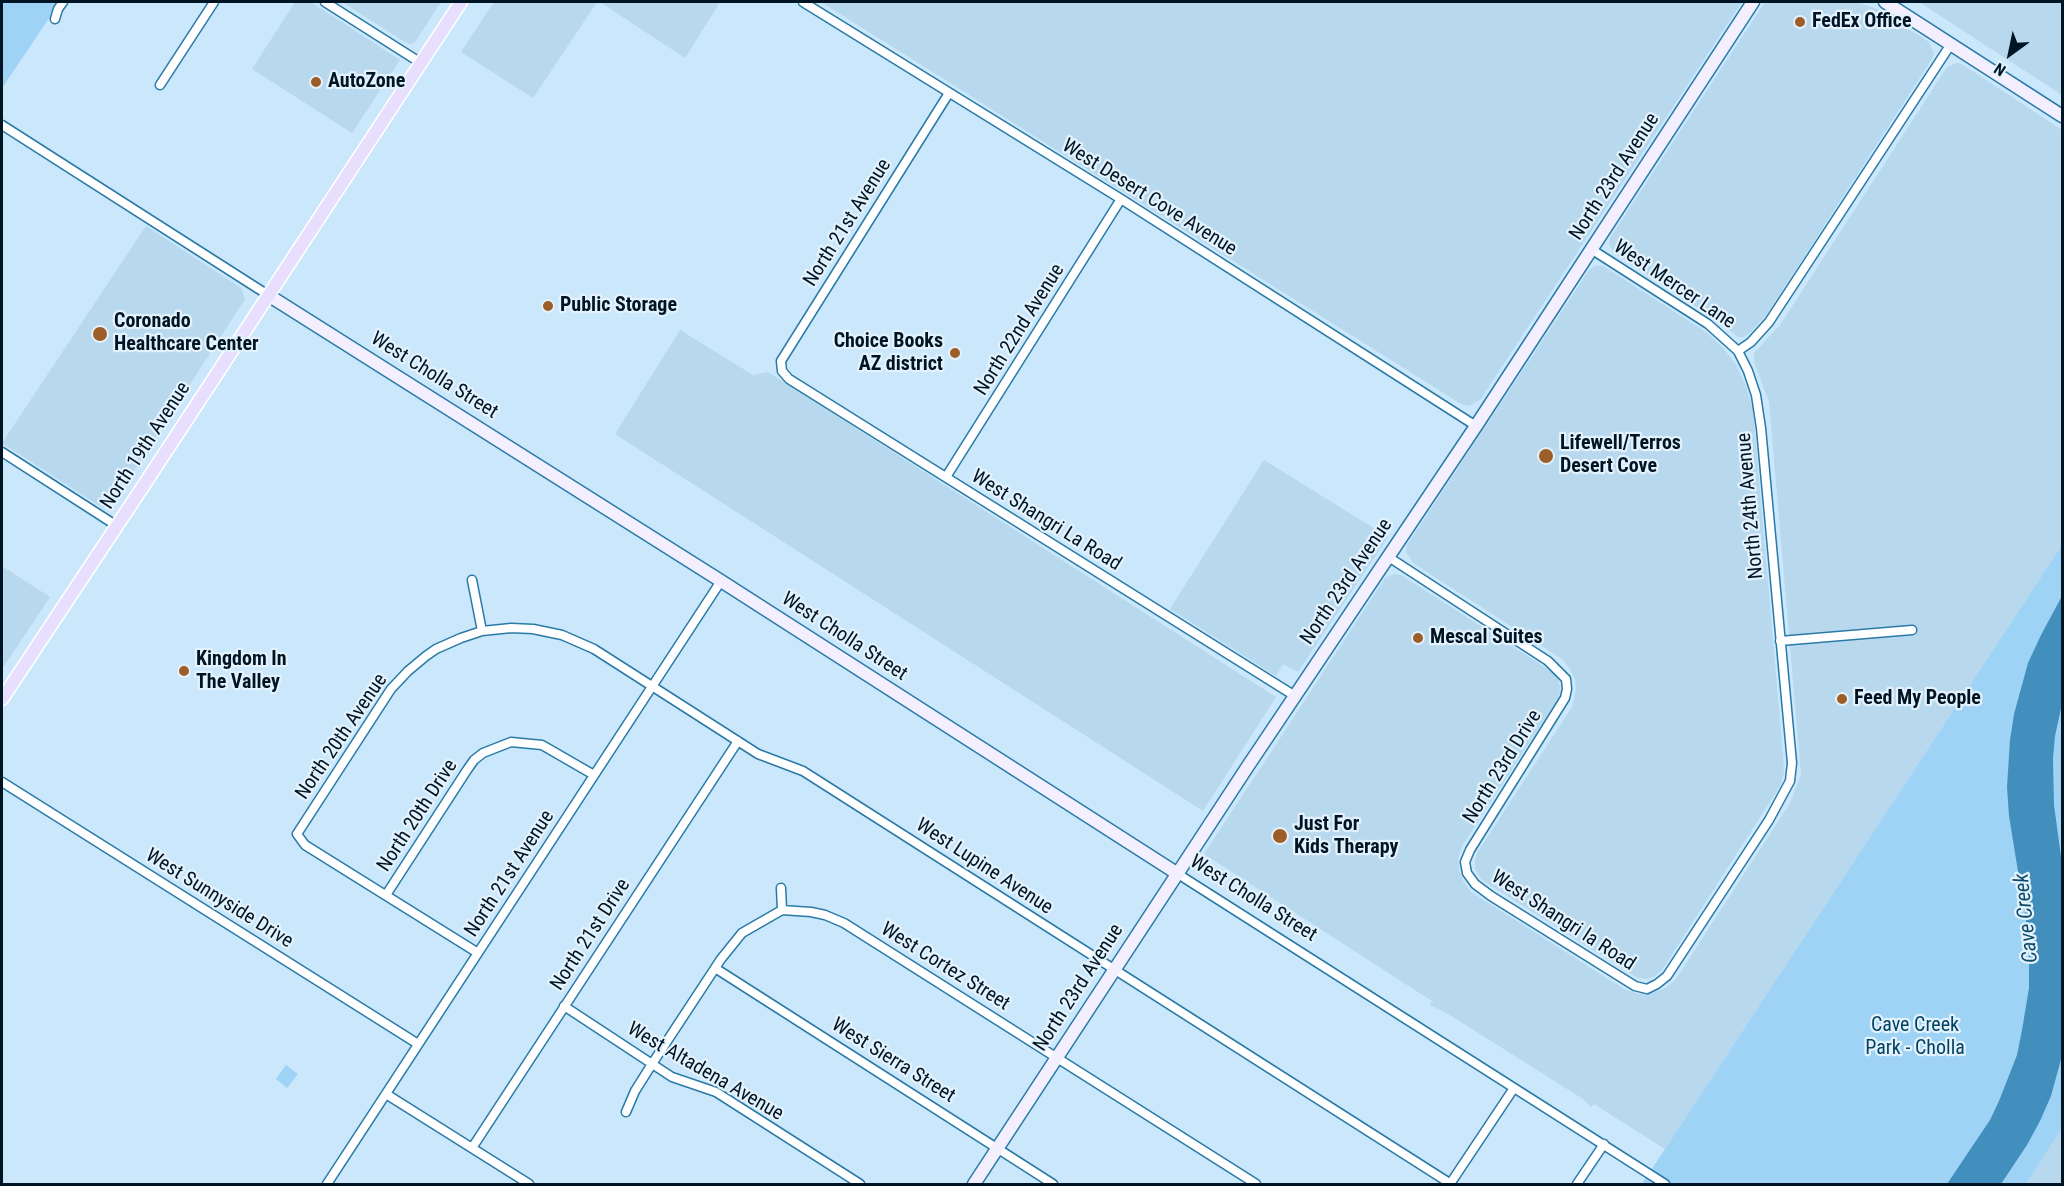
<!DOCTYPE html>
<style>
body{margin:0}
#map{position:relative;width:2064px;height:1186px;overflow:hidden;background:#cae7fb;font-family:"Roboto Condensed",sans-serif}
canvas{display:block}
.frame{position:absolute;inset:0;border:3px solid #001523;pointer-events:none}
.north{position:absolute;left:1980px;top:24px;width:60px;height:60px;-webkit-text-stroke:4px #e3f2fc;paint-order:stroke;rotate:213deg;font-size:16px;font-weight:700;line-height:24px;text-align:center;color:#001523}
.north::after{content:'';display:block;margin:auto;width:21px;height:27px;background:#001523;clip-path:polygon(50% 0,100% 100%,50% 72%,0 100%)}
</style>
<div id="map">
<canvas width="2064" height="1186"></canvas>
<div class="frame"></div>
<div class="north">N</div>
</div>
<script>
const ctx = document.querySelector('canvas').getContext('2d');
ctx.lineJoin = 'round';
function paint(path, color) { ctx.fillStyle = color; ctx.fill(path, 'evenodd'); }
const toPath = rows => new Path2D(rows.map(r => 'M' + r).join(''));
function trace(path, color, width, dash) { ctx.strokeStyle = color; ctx.lineWidth = width; ctx.lineCap = dash ? 'butt' : 'round'; ctx.setLineDash(dash || []); ctx.stroke(path); }
function drawText(font, color, halo, rows, align = 'center') {
  ctx.font = font + ' "Roboto Condensed",sans-serif'; ctx.lineWidth = 4.5; ctx.setLineDash([]); ctx.textBaseline = 'middle'; ctx.strokeStyle = halo; ctx.fillStyle = color; for (const [text, x, y, turn = 0] of rows) {
    ctx.save(); ctx.translate(x, y); ctx.rotate((+turn || 0) * Math.PI / 180); ctx.textAlign = isNaN(turn) ? turn : align; if (halo) ctx.strokeText(text, 0, 0); ctx.fillText(text, 0, 0); ctx.restore();
  }
}
const built = toPath([
 [295,2,311,2,400,60,352,133,252,69],
 [342,2,441,2,415,42,411,44,405,42],
 [494,2,597,2,533,98,461,52],
 [600,2,720,2,685,58],
 [821,2,1742,2,1480,400,1468,406,1461,404],
 [1765,2,1857,2,1877,9,1929,42,1934,53,1932,59,1767,314,1751,332,1744,337,1738,337,1714,318,1614,253,1609,244,1610,238],
 [1919,2,2062,2,2062,95],
 [1957,63,1962,64,2062,130,2062,545,1665,1149,1594,1104,1591,1107,1583,1099,1445,1012,1430,1005,1432,1001,1204,854,1385,578,1394,574,1401,575,1551,671,1558,679,1560,688,1559,697,1462,846,1458,859,1459,870,1463,881,1471,892,1624,989,1638,994,1655,992,1666,988,1676,979,1790,803,1801,774,1769,402,1754,362,1754,353,1780,325,1947,67],
 [146,226,241,288,245,299,112,505,103,508,2,443],
 [1595,266,1603,266,1706,332,1724,349,1736,365,1746,386,1753,410,1783,755,1784,772,1781,784,1775,794,1662,970,1654,977,1646,979,1636,977,1482,880,1476,871,1475,862,1477,853,1572,707,1576,689,1575,679,1570,669,1562,659,1413,563,1406,552,1407,545,1589,270],
 [680,330,753,375,768,372,1276,697,1203,811,615,434],
 [1264,460,1388,537,1298,672,1283,664,1276,676,1170,609],
 [2,566,50,597,2,669],
 [2062,1128,2062,1184,2026,1184]
]);
const green = toPath([
 [2,2,60,2,2,88],
 [2062,545,2062,1128,2026,1184,1642,1184],
 [286,1065,298,1074,287,1088,276,1079]
]);
const water = toPath([
 [2062,596,2062,704,2055,736,2053,759,2054,805,2062,864,2062,1056,2051,1096,2040,1121,2027,1145,2001,1184,1947,1184,1990,1120,1999,1101,2017,1055,2022,1030,2029,988,2029,939,2009,816,2007,787,2010,740,2014,714,2028,663,2041,635]
]);
const street = toPath([
 [325,2,421,63],
 [803,2,1121,199,1476,426],
 [55,19,58,9,63,2],
 [160,85,214,2],
 [949,93,781,361,782,371,789,379,1295,696],
 [2,125,268,295],
 [1738,351,1751,342,1769,322,1951,44],
 [2,452,117,526],
 [946,477,1121,199],
 [1387,556,1548,661,1566,679,1567,689,1565,698,1470,850,1465,862,1467,873,1475,884,1491,896,1635,986,1647,989,1657,984,1667,976,1769,820,1790,781,1792,763,1761,428,1756,395,1748,371,1738,351,1708,324,1591,249],
 [472,580,482,631],
 [1780,641,1912,630],
 [2,782,418,1044],
 [1178,874,1665,1184],
 [781,888,782,910],
 [386,895,467,770,474,760,483,753,511,742,542,745,594,775],
 [478,953,305,845,297,834,391,689,408,671,426,656,436,649,461,638,482,631,511,628,533,629,562,635,594,649,758,754,803,771,1451,1184],
 [715,968,1053,1184],
 [564,1006,672,1077,716,1092,860,1184],
 [386,1094,529,1184],
 [626,1112,635,1091,652,1064,721,959,742,933,782,910,811,912,825,915,844,923,1256,1184],
 [472,1148,738,741],
 [327,1184,721,581],
 [1450,1184,1514,1088],
 [1577,1184,1604,1144]
]);
const secondary = toPath([
 [1885,2,2062,116],
 [268,295,721,581,1178,874],
 [974,1184,1248,766,1476,426,1753,2]
]);
const primary = toPath([
 [2,699,138,494,461,2]
]);
const markers = [
 [1800,22,6,"#9d5d26"],
 [316,82,6,"#9d5d26"],
 [548,306,6,"#9d5d26"],
 [100,334,8,"#9d5d26"],
 [955,353,6,"#9d5d26"],
 [1546,456,8,"#9d5d26"],
 [1418,638,6,"#9d5d26"],
 [184,671,6,"#9d5d26"],
 [1842,699,6,"#9d5d26"],
 [1280,836,8,"#9d5d26"]
];
const poiNames = [
 ["FedEx Office",1812,22],
 ["AutoZone",328,82],
 ["Public Storage",560,306],
 ["Coronado",114,322],
 ["Healthcare Center",114,345],
 ["Choice Books",943,342,"right"],
 ["AZ district",943,365,"right"],
 ["Lifewell/Terros",1560,444],
 ["Desert Cove",1560,467],
 ["Mescal Suites",1430,638],
 ["Kingdom In",196,660],
 ["The Valley",196,683],
 ["Feed My People",1854,699],
 ["Just For",1294,825],
 ["Kids Therapy",1294,848]
];
const streetNames = [
 ["North 23rd Avenue",1615,177,-57],
 ["West Desert Cove Avenue",1149,198,32],
 ["North 21st Avenue",848,223,-58],
 ["West Mercer Lane",1674,285,34],
 ["North 22nd Avenue",1020,330,-58],
 ["West Cholla Street",434,376,32],
 ["North 19th Avenue",146,446,-57],
 ["North 24th Avenue",1751,506,-95],
 ["West Shangri La Road",1046,521,32],
 ["North 23rd Avenue",1347,582,-56],
 ["West Cholla Street",844,637,33],
 ["North 20th Avenue",342,737,-56],
 ["North 23rd Drive",1503,767,-58],
 ["North 20th Drive",418,816,-57],
 ["West Lupine Avenue",984,867,33],
 ["North 21st Avenue",510,874,-57],
 ["West Sunnyside Drive",219,899,32],
 ["West Cholla Street",1253,899,32],
 ["West Shangri la Road",1563,921,33],
 ["North 21st Drive",591,935,-57],
 ["West Cortez Street",945,967,32],
 ["North 23rd Avenue",1079,988,-57],
 ["West Sierra Street",893,1061,32],
 ["West Altadena Avenue",705,1072,30]
];
const parkNames = [
 ["Cave Creek",1915,1026],
 ["Park - Cholla",1915,1049]
];
const waterNames = [
 ["Cave Creek",2027,918,-96]
];
paint(built, '#b8d8ee');
paint(green, '#9ed3f6');
paint(water, '#428fbd');
trace(street, '#2a7aa7', 11);
trace(secondary, '#2a7aa7', 15);
trace(primary, '#fff', 15);
trace(street, '#fff', 8);
trace(secondary, '#f3effe', 12);
trace(primary, '#e8dffe', 12);
for (const [x, y, r, color] of markers) { const dot = new Path2D(); dot.arc(x, y, r, 0, 2 * Math.PI); ctx.fillStyle = color; ctx.fill(dot); trace(dot, '#e3f2fc', 2); }
drawText('bold 20px', '#001523', '#e3f2fc', poiNames, 'left');
drawText('20px', '#001523', '#e3f2fc', streetNames);
drawText('20px', '#004262', '#e3f2fc', parkNames);
drawText('italic 21px', '#0d4a6a', '#e3f2fc', waterNames);
</script>
